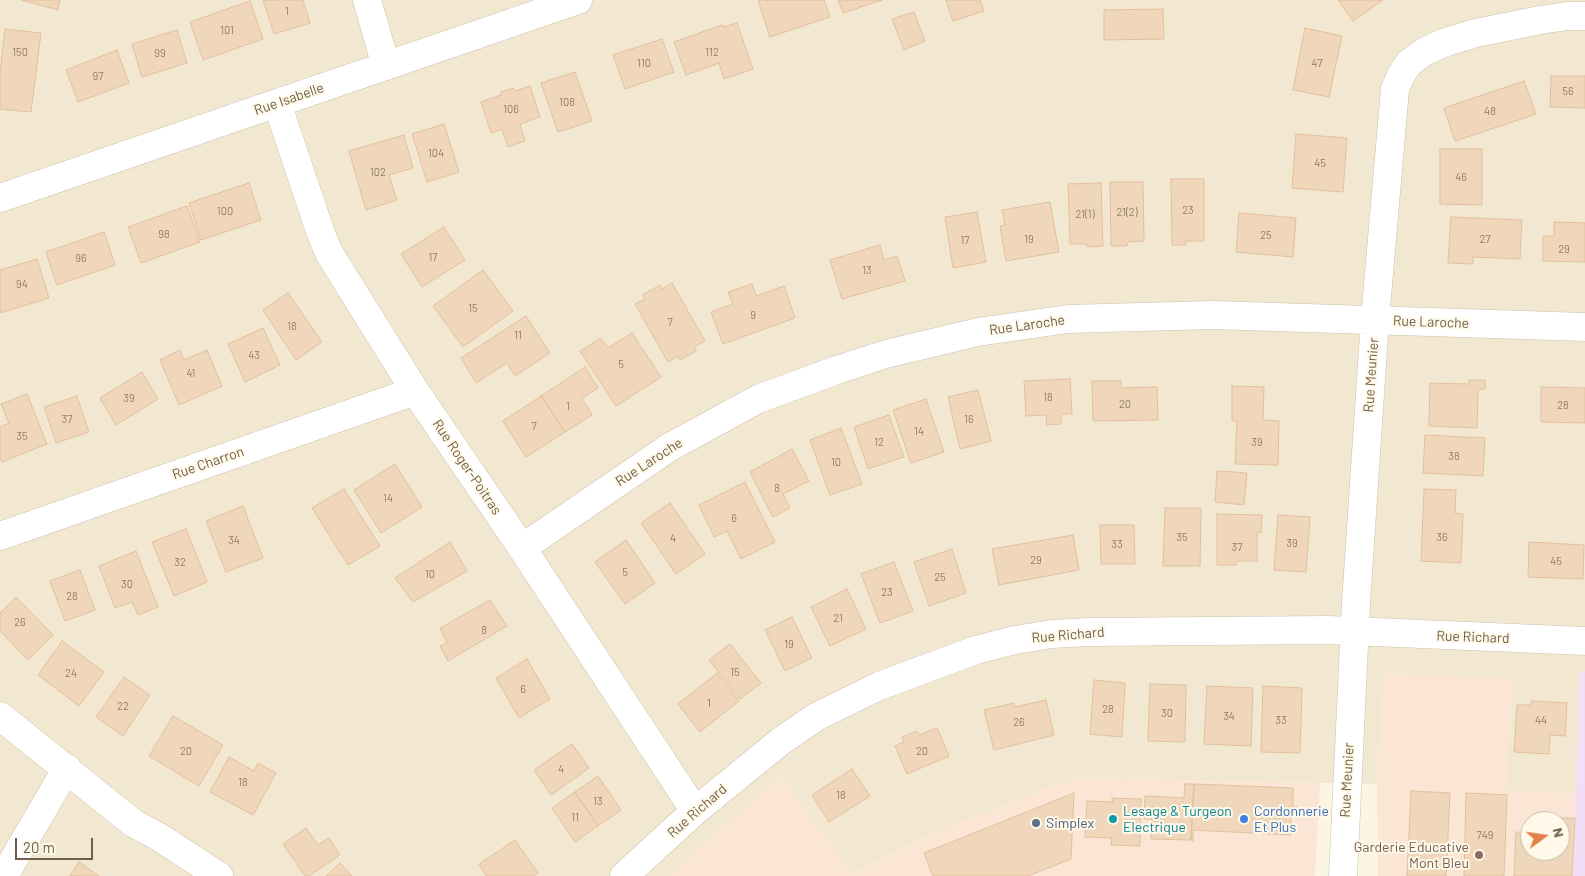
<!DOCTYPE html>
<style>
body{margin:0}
#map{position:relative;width:1585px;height:876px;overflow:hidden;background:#fbf5e2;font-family:Barlow,sans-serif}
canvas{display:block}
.north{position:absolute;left:1520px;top:811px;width:50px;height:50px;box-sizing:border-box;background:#fef9e8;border:1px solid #c6bba8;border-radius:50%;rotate:76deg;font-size:14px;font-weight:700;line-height:20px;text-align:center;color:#725d49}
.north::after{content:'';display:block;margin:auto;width:18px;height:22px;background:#e2814b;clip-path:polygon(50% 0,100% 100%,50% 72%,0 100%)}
.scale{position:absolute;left:15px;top:838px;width:78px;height:22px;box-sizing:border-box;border:2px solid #725d49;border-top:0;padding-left:6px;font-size:15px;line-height:18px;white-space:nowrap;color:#725d49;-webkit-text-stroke:4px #fef9e8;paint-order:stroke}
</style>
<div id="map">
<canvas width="1585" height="876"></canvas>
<div class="north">N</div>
<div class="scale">20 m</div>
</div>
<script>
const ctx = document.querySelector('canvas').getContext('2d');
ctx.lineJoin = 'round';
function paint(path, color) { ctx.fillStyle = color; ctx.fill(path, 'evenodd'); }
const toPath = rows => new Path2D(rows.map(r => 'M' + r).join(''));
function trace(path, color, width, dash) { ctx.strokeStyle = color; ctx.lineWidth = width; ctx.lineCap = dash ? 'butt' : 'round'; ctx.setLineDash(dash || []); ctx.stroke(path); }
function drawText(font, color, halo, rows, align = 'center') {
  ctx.font = font + ' Barlow,sans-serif'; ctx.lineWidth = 4; ctx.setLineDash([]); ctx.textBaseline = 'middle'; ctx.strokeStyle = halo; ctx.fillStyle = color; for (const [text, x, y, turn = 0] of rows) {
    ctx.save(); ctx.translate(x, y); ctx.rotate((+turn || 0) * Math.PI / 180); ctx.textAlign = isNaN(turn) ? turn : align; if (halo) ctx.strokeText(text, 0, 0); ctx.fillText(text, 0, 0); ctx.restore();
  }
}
const residential = toPath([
 [0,0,1585,0,1585,671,1580,671,1576,794,1507,791,1384,673,1377,784,1074,778,921,838,852,875,780,776,670,876,0,876]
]);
const commercial = toPath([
 [1384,673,1512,679,1507,790,1576,794,1573,876,1378,876,1377,784],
 [1530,821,1560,821,1560,851,1530,851],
 [780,776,853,875,921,838,1074,778,1320,783,1315,876,670,876]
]);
const education = toPath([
 [1580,671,1585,671,1585,876,1573,876]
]);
const building = toPath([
 [22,0,60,0,58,10,22,0],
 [263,0,303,0,310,23,274,34,263,0],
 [758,0,824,0,830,17,770,37,758,0],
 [838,0,882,0,843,13,838,0],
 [946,0,980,0,984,11,953,21,946,0],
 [1338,0,1383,0,1353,21,1338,0],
 [250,1,263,39,203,60,190,22,250,1],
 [1163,9,1164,39,1104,40,1104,10,1163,9],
 [914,12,925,41,904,50,892,19,914,12],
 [737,23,753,69,724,79,719,63,686,75,674,42,722,25,724,27,737,23],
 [1305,28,1342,36,1329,97,1293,90,1305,28],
 [5,29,41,33,31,112,0,109,0,72,5,29],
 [177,30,187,63,142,77,132,44,177,30],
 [662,39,674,72,625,89,613,55,662,39],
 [117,50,129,83,78,102,66,70,117,50],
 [575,72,592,121,558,132,541,83,575,72],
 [1551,76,1585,76,1585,108,1550,107,1551,76],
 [1524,81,1536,114,1455,141,1444,108,1524,81],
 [530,86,540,117,520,124,525,141,508,147,502,129,491,133,481,102,501,95,501,92,513,88,515,91,530,86],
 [444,124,459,172,427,182,412,134,444,124],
 [1296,134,1347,138,1343,192,1292,188,1296,134],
 [404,135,413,168,389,175,397,200,366,210,349,151,404,135],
 [1440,149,1482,149,1482,205,1440,204,1440,149],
 [1171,179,1204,179,1204,241,1185,241,1186,245,1172,245,1171,179],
 [1110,182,1143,182,1144,241,1128,242,1127,246,1111,246,1110,182],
 [249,183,261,220,201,240,189,203,249,183],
 [1101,183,1103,246,1087,247,1087,244,1070,244,1068,184,1101,183],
 [1050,202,1059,252,1006,261,1000,226,1005,225,1002,210,1050,202],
 [187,206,200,242,141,263,128,227,187,206],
 [977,212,986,262,953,268,945,217,977,212],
 [1239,213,1296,218,1293,257,1236,252,1239,213],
 [1451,217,1522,220,1520,259,1473,257,1473,264,1448,263,1451,217],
 [1554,222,1585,223,1585,262,1543,261,1543,236,1554,236,1554,222],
 [444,227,465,260,422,287,401,254,444,227],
 [104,232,115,265,57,285,46,252,104,232],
 [880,245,884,260,897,256,905,281,842,299,830,260,880,245],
 [37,259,49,298,0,313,0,270,37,259],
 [483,270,513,311,463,347,433,306,483,270],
 [672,283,705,341,694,347,696,351,680,360,678,356,668,362,635,304,645,299,643,295,660,285,662,289,672,283],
 [752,284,756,296,784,286,795,318,723,344,711,312,733,304,728,292,752,284],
 [288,293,322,342,296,360,263,310,288,293],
 [526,316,550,353,515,376,507,363,476,383,461,358,526,316],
 [263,328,280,365,245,382,228,344,263,328],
 [632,333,661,377,616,406,580,351,601,338,608,348,632,333],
 [180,350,184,360,207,350,222,386,179,405,160,360,180,350],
 [585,367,598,388,582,398,592,415,565,432,541,396,585,367],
 [142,372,158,399,116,425,100,398,142,372],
 [1070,379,1072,414,1061,414,1061,424,1047,425,1046,415,1026,416,1024,381,1070,379],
 [1469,380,1485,380,1485,389,1478,389,1477,428,1429,426,1430,383,1469,384,1469,380],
 [1092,381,1121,381,1121,388,1157,387,1158,420,1093,421,1092,381],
 [1232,386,1264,387,1263,420,1279,421,1278,465,1235,464,1237,421,1232,421,1232,386],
 [1541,387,1585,388,1585,423,1541,422,1541,387],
 [978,390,991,441,960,449,948,397,978,390],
 [27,394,47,444,2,462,0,458,0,427,9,423,1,404,27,394],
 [77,396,89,432,56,443,44,407,77,396],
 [541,396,565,432,526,457,503,421,541,396],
 [926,399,944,452,911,463,893,410,926,399],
 [889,415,904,457,868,469,854,427,889,415],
 [841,428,862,484,830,495,810,440,841,428],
 [1425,435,1485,438,1483,476,1423,473,1425,435],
 [792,449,809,481,783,494,790,508,773,517,750,472,792,449],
 [395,464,422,507,381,533,354,490,395,464],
 [1217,471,1247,473,1244,505,1215,502,1217,471],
 [745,482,775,542,741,559,727,531,714,537,699,505,745,482],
 [344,489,380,546,348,565,312,508,344,489],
 [1424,489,1456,490,1455,513,1463,514,1461,563,1421,561,1424,489],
 [670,503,705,554,676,574,641,523,670,503],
 [243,506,263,558,226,572,206,521,243,506],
 [1165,508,1201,508,1200,566,1163,566,1165,508],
 [1217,514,1262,515,1261,533,1257,532,1257,561,1236,561,1236,565,1217,565,1217,514],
 [1278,515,1310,517,1306,572,1274,570,1278,515],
 [1100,525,1134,525,1135,564,1101,564,1100,525],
 [186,529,207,582,174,596,152,542,186,529],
 [1073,535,1079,570,999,585,992,549,1073,535],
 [626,540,655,583,625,604,595,562,626,540],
 [450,542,467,571,413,602,395,578,450,542],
 [1529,542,1584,545,1583,579,1528,577,1529,542],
 [952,549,966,593,929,606,914,562,952,549],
 [136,551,158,607,138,615,132,602,115,608,99,566,136,551],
 [894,562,913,611,880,623,861,574,894,562],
 [80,570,95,610,65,621,50,581,80,570],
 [847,589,866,629,830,646,811,607,847,589],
 [16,597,53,635,28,660,0,631,0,613,16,597],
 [490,600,507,626,448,661,440,646,447,643,440,628,490,600],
 [792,617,812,658,785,671,765,630,792,617],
 [62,641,104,672,79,706,38,675,62,641],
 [730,644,761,683,740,699,709,660,730,644],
 [527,659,550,699,519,718,496,678,527,659],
 [717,673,739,701,700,732,678,704,717,673],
 [124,677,150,695,123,736,96,717,124,677],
 [1094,680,1125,683,1122,737,1090,734,1094,680],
 [1150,684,1186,685,1185,742,1148,741,1150,684],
 [1207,686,1253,688,1251,746,1204,744,1207,686],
 [1263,686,1302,688,1300,753,1261,752,1263,686],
 [1046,700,1054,735,994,750,984,710,1014,703,1015,707,1046,700],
 [1532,701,1567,703,1565,736,1550,735,1549,754,1514,752,1517,705,1531,705,1532,701],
 [173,716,223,745,199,786,149,756,173,716],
 [937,728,949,756,907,774,895,746,904,742,902,737,917,731,919,735,937,728],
 [572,744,589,768,551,795,534,770,572,744],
 [229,757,254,771,258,763,276,773,253,815,210,792,229,757],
 [852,769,870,796,829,822,812,795,852,769],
 [598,776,621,810,598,826,575,792,598,776],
 [1185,784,1194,784,1191,840,1151,839,1152,819,1144,819,1145,796,1184,798,1185,784],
 [1194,784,1293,788,1293,807,1297,807,1296,816,1291,816,1291,835,1193,830,1193,841,1191,840,1194,784],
 [1411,791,1450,793,1446,876,1407,876,1411,791],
 [575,792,598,826,575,842,552,808,575,792],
 [1074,793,1071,859,1028,876,933,876,924,853,1074,793],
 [1466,793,1507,795,1504,876,1464,876,1466,793],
 [1112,798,1141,799,1140,846,1111,845,1112,838,1085,837,1087,801,1113,802,1112,798],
 [1548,818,1575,818,1572,876,1514,876,1516,832,1530,833,1530,851,1560,851,1560,821,1548,821,1548,818],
 [306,828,318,845,329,838,340,855,309,876,305,876,283,844,306,828],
 [515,840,538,873,534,876,486,876,479,864,515,840],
 [79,862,99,876,70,876,79,862],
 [340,863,352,876,326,876,340,863]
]);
const minor = toPath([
 [367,0,386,66],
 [277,103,320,231,329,253,415,391,522,548,695,811],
 [0,198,578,0],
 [0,536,415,391],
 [522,548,670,447,758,399,837,370,886,354,978,332,1068,319,1213,315,1585,327],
 [0,716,133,823,159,837,219,876],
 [4,876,67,768],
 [624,876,695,811,781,741,816,717,879,686,976,650,1015,640,1052,634,1088,632,1328,630,1585,641],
 [1343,876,1356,603,1375,319,1395,89,1401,75,1409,63,1424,52,1443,43,1476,33,1540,20,1567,16,1585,16]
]);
const markers = [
 [1113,819,5,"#0f9aa8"],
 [1244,819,5,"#3f7fe0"],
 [1036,823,5,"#5c6f8a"],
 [1479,855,5,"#8d6e63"]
];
const numberNames = [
 ["1",287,11],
 ["101",227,30],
 ["150",20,52],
 ["112",712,52],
 ["99",160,53],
 ["110",644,63],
 ["47",1317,63],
 ["97",98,76],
 ["56",1568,91],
 ["108",567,102],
 ["106",511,109],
 ["48",1490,111],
 ["104",436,153],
 ["45",1320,163],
 ["102",378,172],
 ["46",1461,177],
 ["23",1188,210],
 ["100",225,211],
 ["21(2)",1127,212],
 ["21(1)",1085,214],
 ["98",164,234],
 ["25",1266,235],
 ["19",1029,239],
 ["27",1485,239],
 ["17",965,240],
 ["29",1564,249],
 ["17",433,257],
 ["96",81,258],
 ["13",867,270],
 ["94",22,284],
 ["15",473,308],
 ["9",753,315],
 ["7",670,322],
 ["18",292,326],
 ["11",518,335],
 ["43",254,355],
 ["5",621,364],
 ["41",191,373],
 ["18",1048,397],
 ["39",129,398],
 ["20",1125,404],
 ["28",1563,405],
 ["1",568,406],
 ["37",67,419],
 ["16",969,419],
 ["7",534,426],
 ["14",919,431],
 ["35",22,436],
 ["12",879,442],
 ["39",1257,442],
 ["38",1454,456],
 ["10",836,462],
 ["8",777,488],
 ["14",388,498],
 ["6",734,518],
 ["35",1182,537],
 ["36",1442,537],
 ["4",673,538],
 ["34",234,540],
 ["39",1292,543],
 ["33",1117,544],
 ["37",1237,547],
 ["29",1036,560],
 ["45",1556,561],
 ["32",180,562],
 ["5",625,572],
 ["10",430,574],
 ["25",940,577],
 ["30",127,584],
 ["23",887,592],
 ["28",72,596],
 ["21",838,618],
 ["26",20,622],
 ["8",484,630],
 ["19",789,644],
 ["15",735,672],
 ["24",71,673],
 ["6",523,689],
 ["1",709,703],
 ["22",123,706],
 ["28",1108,709],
 ["30",1167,713],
 ["34",1229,716],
 ["33",1281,720],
 ["44",1541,720],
 ["26",1019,722],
 ["20",186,751],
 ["20",922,751],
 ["4",561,769],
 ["18",243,782],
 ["18",841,795],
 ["13",598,801],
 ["11",575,817],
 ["749",1485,835]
];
const streetNames = [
 ["Rue Isabelle",289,99,-19],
 ["Rue Laroche",1431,322,2],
 ["Rue Laroche",1027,325,-8],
 ["Rue Meunier",1371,375,-86],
 ["Rue Laroche",649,462,-33],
 ["Rue Charron",208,463,-19],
 ["Rue Roger-Poitras",467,467,56],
 ["Rue Richard",1068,635,-5],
 ["Rue Richard",1473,637,2],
 ["Rue Meunier",1347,780,-87],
 ["Rue Richard",697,811,-41]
];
const cultureNames = [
 ["Lesage & Turgeon",1123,811],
 ["Electrique",1123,827]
];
const shopNames = [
 ["Cordonnerie",1254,811],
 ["Et Plus",1254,827]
];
const serviceNames = [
 ["Simplex",1046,823]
];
const educationNames = [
 ["Garderie Educative",1469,847],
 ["Mont Bleu",1469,863]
];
paint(residential, '#f2e8d1');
paint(commercial, '#fbe6d6');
paint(education, '#f2dff7');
paint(building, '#f0d7bb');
trace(building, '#e2c09c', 1);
trace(minor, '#cec0ac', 29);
trace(minor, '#fff', 28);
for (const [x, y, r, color] of markers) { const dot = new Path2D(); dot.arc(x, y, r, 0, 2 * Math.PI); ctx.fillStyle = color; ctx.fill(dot); trace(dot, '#fef9e8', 2); }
drawText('11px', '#927c66', null, numberNames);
drawText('14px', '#725d49', '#fef9e8', streetNames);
drawText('14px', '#0d838f', '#fef9e8', cultureNames, 'left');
drawText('14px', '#366cbe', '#fef9e8', shopNames, 'left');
drawText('14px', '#4e5e75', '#fef9e8', serviceNames, 'left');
drawText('14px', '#785e54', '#fef9e8', educationNames, 'right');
</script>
